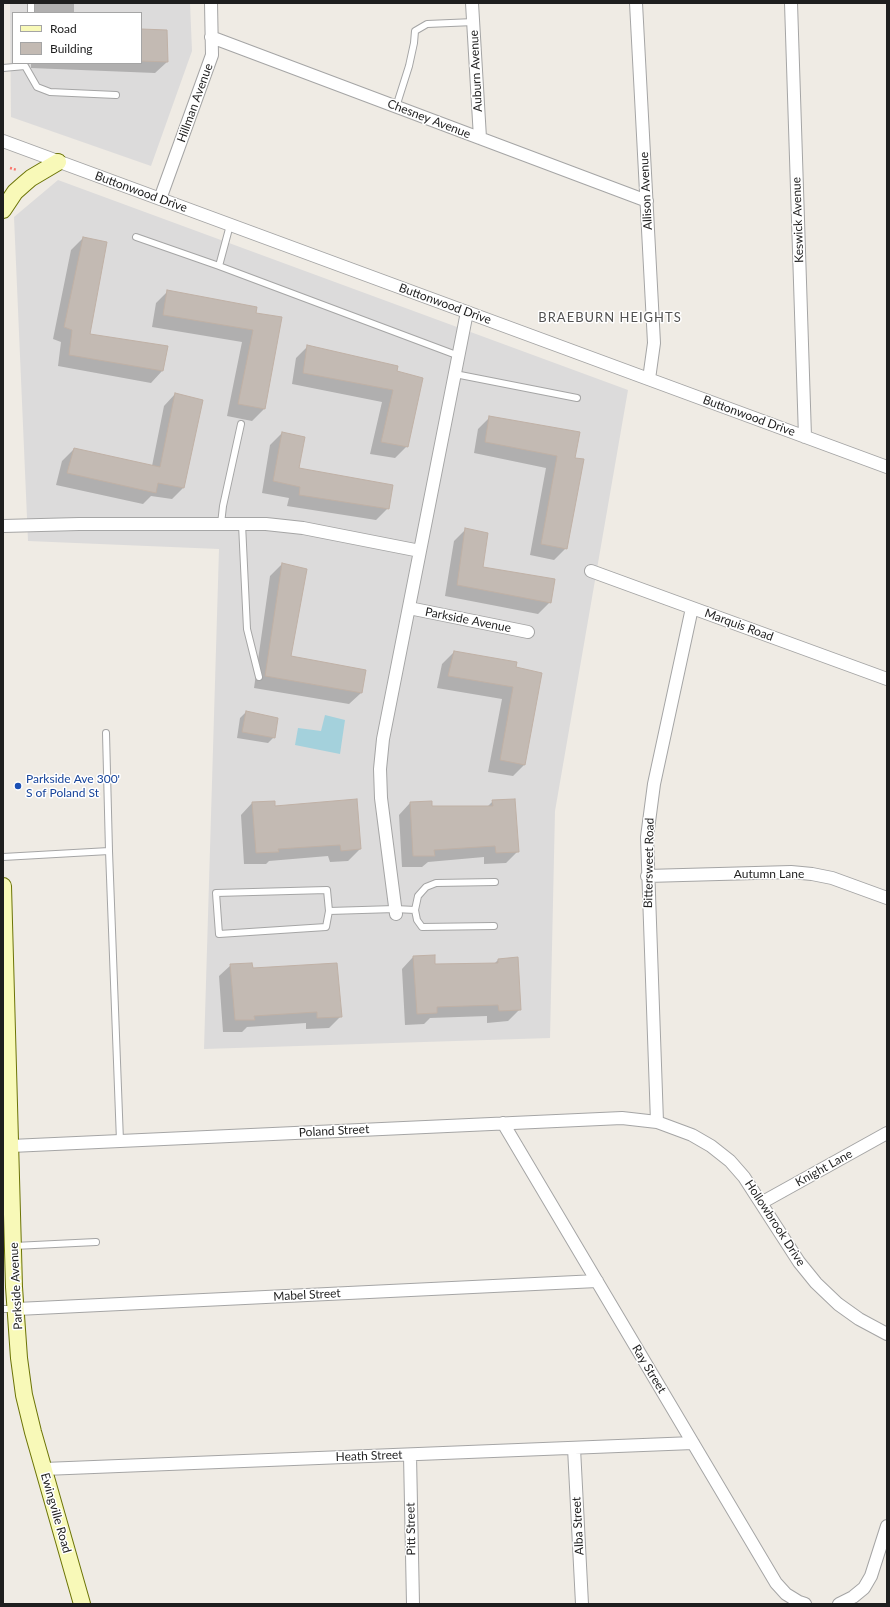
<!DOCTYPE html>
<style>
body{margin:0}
#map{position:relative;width:890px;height:1607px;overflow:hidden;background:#efebe4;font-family:Lato,sans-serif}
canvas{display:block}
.frame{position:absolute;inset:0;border:4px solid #1e1e1e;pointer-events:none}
.legend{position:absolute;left:12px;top:12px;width:130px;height:52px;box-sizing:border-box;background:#fff;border:1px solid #a5a5a5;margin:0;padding:5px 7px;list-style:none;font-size:12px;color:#1e1e1e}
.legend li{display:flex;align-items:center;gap:8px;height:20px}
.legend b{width:20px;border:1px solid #a5a5a5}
</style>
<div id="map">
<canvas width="890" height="1607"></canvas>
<div class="frame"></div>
<ul class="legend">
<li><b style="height:5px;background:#f8f9b8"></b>Road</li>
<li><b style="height:11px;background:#c3bab3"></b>Building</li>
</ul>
</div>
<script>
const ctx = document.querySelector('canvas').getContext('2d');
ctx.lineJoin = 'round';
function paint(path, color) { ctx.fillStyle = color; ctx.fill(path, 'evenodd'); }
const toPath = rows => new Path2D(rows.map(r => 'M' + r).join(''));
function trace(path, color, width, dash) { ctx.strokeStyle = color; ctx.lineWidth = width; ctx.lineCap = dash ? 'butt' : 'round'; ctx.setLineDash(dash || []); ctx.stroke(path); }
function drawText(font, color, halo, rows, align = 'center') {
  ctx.font = font + ' Lato,sans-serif'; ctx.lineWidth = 3; ctx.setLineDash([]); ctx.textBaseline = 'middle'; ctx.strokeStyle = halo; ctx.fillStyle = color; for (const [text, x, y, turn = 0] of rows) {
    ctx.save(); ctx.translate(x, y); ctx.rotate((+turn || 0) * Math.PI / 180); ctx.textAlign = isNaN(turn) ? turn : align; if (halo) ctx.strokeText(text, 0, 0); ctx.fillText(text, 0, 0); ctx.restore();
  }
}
const residential = toPath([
 [10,3,190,3,192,51,151,166,11,117],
 [13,13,141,13,141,63,13,63],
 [58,180,628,390,555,811,550,1038,204,1049,219,549,28,541,14,217]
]);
const water = toPath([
 [325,715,345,720,340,754,295,745,298,728,321,731]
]);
const shadow = toPath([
 [34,3,74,3,74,13,33,13],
 [141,30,167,62,155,73,31,68,31,63,141,63],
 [83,238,89,334,162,371,151,383,58,366,61,342,53,339,71,250],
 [168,291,255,314,264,409,252,421,227,416,242,342,152,327,156,303],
 [308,346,396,372,407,446,395,458,370,454,382,402,292,384,296,358],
 [175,394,183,488,172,499,151,496,143,504,56,485,62,461,74,449,152,466,164,406],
 [490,417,574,459,566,548,554,560,530,555,546,468,474,453,478,429],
 [282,433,297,469,388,508,376,520,287,506,289,498,262,493,270,445],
 [466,529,482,568,550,602,538,614,445,596,454,541],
 [282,564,290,657,361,693,349,704,254,688,270,576],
 [454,652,515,668,524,765,513,776,488,772,502,699,437,688,442,664],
 [246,712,274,737,268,743,237,738,240,718],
 [493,801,518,851,506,863,484,864,484,857,428,862,422,867,402,867,399,815,410,803,431,807,487,807],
 [252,803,274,807,360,849,348,861,330,862,328,856,269,861,266,864,244,864,241,815],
 [413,957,434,965,494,964,498,960,520,1009,508,1021,487,1023,487,1016,430,1018,424,1024,405,1025,402,969],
 [231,965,252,969,341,1016,329,1028,306,1029,306,1023,247,1027,242,1032,223,1032,219,976]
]);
const building = toPath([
 [141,29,167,30,168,62,141,61,141,29],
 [83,237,107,242,90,334,168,346,163,371,69,355,72,330,64,327,83,237],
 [167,290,257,307,256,313,282,317,265,409,238,404,253,330,163,315,167,290],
 [307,345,398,366,397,371,423,378,408,447,381,442,393,390,303,373,307,345],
 [175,393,203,400,184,488,158,483,156,493,67,473,74,448,160,467,175,393],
 [489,416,580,432,575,458,584,459,567,549,541,544,557,456,485,442,489,416],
 [282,432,305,437,299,468,393,485,389,509,299,495,300,487,273,481,282,432],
 [465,528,488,533,483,567,555,579,551,603,457,585,465,528],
 [282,563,307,569,291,656,366,670,362,693,265,676,282,563],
 [454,651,517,662,516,667,542,673,525,765,500,760,513,687,448,676,454,651],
 [246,711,278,718,275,738,242,732,246,711],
 [357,799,361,849,341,851,340,845,278,849,279,852,256,853,252,802,275,801,275,806,357,799],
 [515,799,519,852,496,853,495,846,434,850,435,856,413,856,410,802,432,801,432,806,493,806,492,800,515,799],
 [435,955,435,964,498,963,498,959,518,957,521,1010,499,1011,498,1005,437,1007,437,1013,417,1014,413,956,435,955],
 [252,963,253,968,337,963,342,1017,317,1018,317,1012,254,1016,255,1020,235,1020,230,964,252,963]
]);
const path = toPath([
 [10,168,17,170]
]);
const service = toPath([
 [31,13,31,3],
 [3,68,25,66,37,87,50,92,116,95],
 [396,107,409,66,414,43,415,31,427,24,474,22],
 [230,225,219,266,459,356],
 [136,237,219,266],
 [455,374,577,398],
 [221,524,223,506,241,424],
 [242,524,247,629,259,677],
 [106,733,109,851],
 [3,857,109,851,120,1141],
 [415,910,418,896,426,887,436,883,495,882],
 [329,911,327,890,216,893,219,934,326,927,329,911,395,909,415,910,417,920,422,927,494,926],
 [14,1246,96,1242],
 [3,1309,15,1309]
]);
const minor = toPath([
 [472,3,480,138],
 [636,3,654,343,649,379],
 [791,3,805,437],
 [211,37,647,201],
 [3,141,887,467],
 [160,199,212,55,211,3],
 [3,526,79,524,266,524,303,528,420,551],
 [591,571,887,679],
 [409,608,528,632],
 [647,876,791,872,812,874,832,878,887,898],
 [396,914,381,798,380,769,383,739,467,312],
 [657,1122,647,837,654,784,692,608],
 [503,1123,776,1583,786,1594,799,1602,805,1604],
 [11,1146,622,1118,657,1122,692,1135,711,1146,730,1161,744,1177,799,1262,816,1283,838,1304,859,1319,887,1334],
 [761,1203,887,1133],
 [17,1309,597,1281],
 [574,1448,582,1604],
 [410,1455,413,1604],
 [44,1469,693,1443],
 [839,1604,853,1597,864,1588,871,1576,887,1526]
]);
const secondary = toPath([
 [3,210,15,192,24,184,31,178,58,162],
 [3,886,14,1287,19,1358,24,1395,33,1432,82,1604]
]);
const markers = [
 [18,786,4,"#1a4fb4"]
];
const streetNames = [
 ["Auburn Avenue",476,71,-93],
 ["Hillman Avenue",195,103,-70],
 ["Chesney Avenue",429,119,21],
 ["Allison Avenue",646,191,-93],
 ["Buttonwood Drive",141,192,20],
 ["Keswick Avenue",798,220,-92],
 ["Buttonwood Drive",445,304,20],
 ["Buttonwood Drive",749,416,20],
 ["Parkside Avenue",468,620,11],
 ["Marquis Road",739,625,20],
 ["Bittersweet Road",649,863,-89],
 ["Autumn Lane",769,874],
 ["Poland Street",334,1131,-3],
 ["Knight Lane",824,1168,-29],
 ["Hollowbrook Drive",775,1223,57],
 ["Parkside Avenue",16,1286,-93],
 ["Mabel Street",307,1295,-3],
 ["Ray Street",649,1369,59],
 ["Heath Street",369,1456,-2],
 ["Ewingville Road",56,1513,74],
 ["Alba Street",578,1526,-93],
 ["Pitt Street",411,1529,-91]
];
const transitNames = [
 ["Parkside Ave 300'",26,779],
 ["S of Poland St",26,793]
];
const neighbourhoodNames = [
 ["BRAEBURN HEIGHTS",610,318]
];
paint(residential, '#dcdbdb');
paint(water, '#a4d1dc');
paint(shadow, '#0003');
paint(building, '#c3bab3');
trace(building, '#c0b1a6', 1);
trace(service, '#a5a5a5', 8);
trace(minor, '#a5a5a5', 14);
trace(secondary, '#6c7406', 18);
trace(path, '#f9756b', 2.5, [2, 2]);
trace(service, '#fff', 6);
trace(minor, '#fff', 12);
trace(secondary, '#f8f9b8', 16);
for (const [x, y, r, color] of markers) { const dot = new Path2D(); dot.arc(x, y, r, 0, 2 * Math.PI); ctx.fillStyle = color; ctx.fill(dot); trace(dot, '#fff', 1.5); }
drawText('12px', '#1e1e1e', '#fff', streetNames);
drawText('12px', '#164399', '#fff', transitNames, 'left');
ctx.letterSpacing = '1px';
drawText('13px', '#515151', '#fff', neighbourhoodNames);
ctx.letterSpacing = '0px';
</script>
